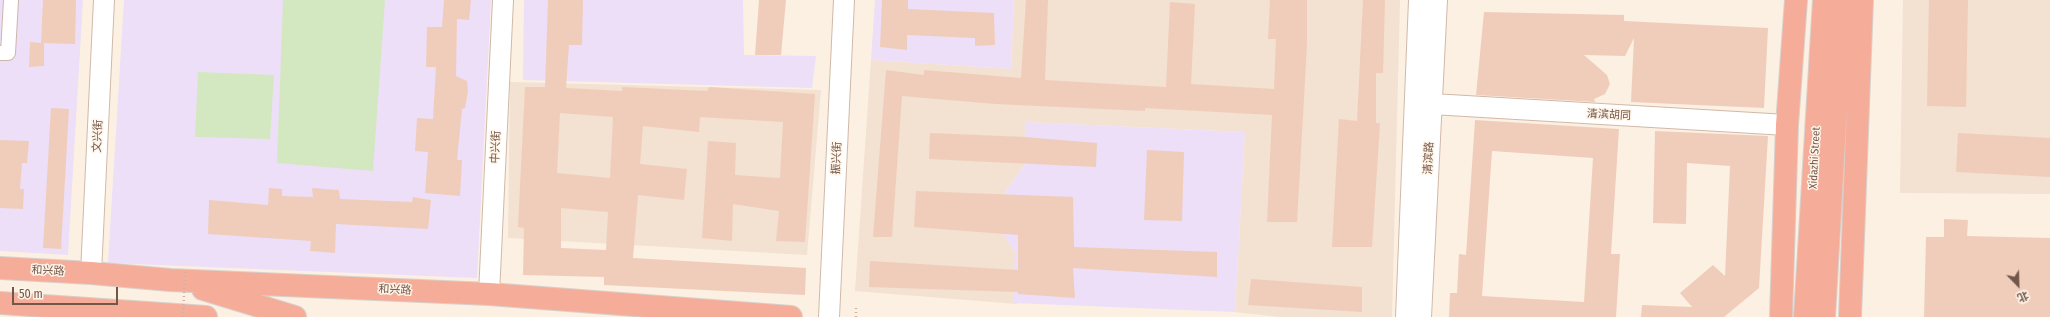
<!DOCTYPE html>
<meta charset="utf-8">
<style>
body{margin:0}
#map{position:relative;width:2050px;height:317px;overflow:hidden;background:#fcf0e2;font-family:"Fira Sans Condensed","Noto Sans SC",sans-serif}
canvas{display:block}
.north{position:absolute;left:1998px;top:265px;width:40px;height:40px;-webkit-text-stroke:3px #fff4e8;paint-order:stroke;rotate:157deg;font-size:11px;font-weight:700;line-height:16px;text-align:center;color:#725649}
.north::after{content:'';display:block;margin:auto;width:14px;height:18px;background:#725649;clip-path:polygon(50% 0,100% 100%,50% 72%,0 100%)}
.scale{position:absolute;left:12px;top:287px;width:106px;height:18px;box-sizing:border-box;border:2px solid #725649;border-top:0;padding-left:5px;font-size:12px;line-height:14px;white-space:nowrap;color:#725649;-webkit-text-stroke:3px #fff4e8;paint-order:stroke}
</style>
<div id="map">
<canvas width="2050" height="317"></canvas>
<div class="north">北</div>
<div class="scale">50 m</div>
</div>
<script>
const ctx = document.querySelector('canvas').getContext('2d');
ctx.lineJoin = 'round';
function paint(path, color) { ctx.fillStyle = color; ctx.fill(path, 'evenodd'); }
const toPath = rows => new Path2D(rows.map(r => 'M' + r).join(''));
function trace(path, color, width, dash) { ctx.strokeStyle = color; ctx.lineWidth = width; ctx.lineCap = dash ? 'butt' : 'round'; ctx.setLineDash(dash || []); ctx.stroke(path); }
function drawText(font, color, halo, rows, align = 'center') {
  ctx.font = font + ' "Fira Sans Condensed","Noto Sans SC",sans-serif'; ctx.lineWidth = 3; ctx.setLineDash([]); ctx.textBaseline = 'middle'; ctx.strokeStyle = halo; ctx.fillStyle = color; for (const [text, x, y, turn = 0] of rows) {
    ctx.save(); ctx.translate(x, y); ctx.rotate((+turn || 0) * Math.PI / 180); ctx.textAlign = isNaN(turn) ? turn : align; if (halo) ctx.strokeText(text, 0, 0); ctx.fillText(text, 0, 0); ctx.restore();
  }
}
const residential = toPath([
 [1014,0,1400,0,1392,317,1280,317,1235,312,1245,132,1026,122,1025,164,1003,195,1003,233,1015,252,1017,304,855,291,871,60,1011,69],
 [1903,0,2050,0,2050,194,1900,193],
 [510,82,821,90,807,255,508,238]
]);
const education = toPath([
 [0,0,83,0,68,255,0,251],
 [124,0,491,0,477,278,108,263],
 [524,0,743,0,744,55,816,56,812,88,523,80],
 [875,0,1014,0,1011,69,871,60],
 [1026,122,1245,132,1235,312,1013,303,1015,252,1003,233,1003,195,1025,164]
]);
const green = toPath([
 [283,0,385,0,373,171,277,163],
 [198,72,274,75,270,139,195,137]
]);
const building = toPath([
 [43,0,76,0,75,44,44,43,44,66,29,67,30,42,41,43],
 [444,0,471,0,469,20,457,19,456,76,467,81,468,91,465,108,462,109,457,160,462,160,460,196,425,193,428,152,415,151,417,118,433,119,436,67,426,67,427,27,442,27],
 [548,0,583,0,582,45,569,45,566,88,622,91,622,87,707,91,709,87,815,94,805,242,776,241,779,211,733,204,732,241,702,238,708,141,736,143,735,175,780,178,783,122,700,117,699,132,643,126,640,164,687,169,684,200,638,195,633,258,806,268,805,295,604,285,604,277,523,275,524,228,518,227,525,87,545,87],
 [560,113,613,117,610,178,557,173],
 [561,208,608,212,606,250,561,248],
 [759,0,786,0,781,55,755,55],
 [882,0,908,0,908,9,994,13,995,45,975,46,975,38,907,35,907,50,880,47],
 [1026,0,1048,0,1045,80,1166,87,1170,2,1195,4,1191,84,1274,89,1276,39,1268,39,1270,0,1307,0,1307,45,1297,222,1267,222,1272,115,1145,108,1145,111,996,104,902,96,892,237,873,237,886,70,924,75,924,70,1021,78],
 [1363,0,1385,0,1383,73,1376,73,1376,123,1380,123,1372,247,1332,247,1339,119,1357,121],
 [1929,0,1968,0,1966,107,1927,106],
 [1484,12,1624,15,1624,21,1768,28,1764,108,1631,102,1634,38,1625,56,1584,55,1607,75,1610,84,1605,94,1594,99,1595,102,1476,95],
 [51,108,69,109,61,249,43,248],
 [1475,120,1619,129,1611,254,1620,254,1616,317,1449,317,1450,293,1457,293,1459,254,1466,255],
 [1492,151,1593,158,1584,302,1482,296],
 [1655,131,1768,136,1759,288,1724,317,1641,317,1642,305,1692,307,1680,293,1713,265,1725,276,1730,166,1687,163,1686,224,1653,223],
 [930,133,1025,137,1097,143,1096,167,929,159],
 [1958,133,2050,138,2050,177,1956,172],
 [0,140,29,141,27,163,22,163,20,189,24,189,23,209,0,208],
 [1147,150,1184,152,1182,221,1144,220],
 [269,188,282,189,282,196,313,197,312,188,339,190,340,199,412,202,413,197,431,200,428,229,336,224,335,253,310,251,311,241,208,234,209,200,268,205],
 [916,191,1073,197,1074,247,1217,252,1217,277,1073,268,1075,298,1018,294,1018,292,869,287,870,261,1018,270,1018,235,914,227],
 [1944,219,1968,220,1967,236,2050,238,2050,317,1924,317,1926,237,1944,237],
 [1251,279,1362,287,1362,312,1248,305]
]);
const path = toPath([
 [856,317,856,307]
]);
const street = toPath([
 [0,53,8,53,11,0]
]);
const secondary = toPath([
 [1432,104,1787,125],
 [91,273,104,0],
 [489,294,503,0],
 [829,317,844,0],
 [1406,317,1419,0],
 [1421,317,1437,0]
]);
const highway = toPath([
 [0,268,91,273,170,280,489,294,791,317],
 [203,289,295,317],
 [0,303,206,317],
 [1781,317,1787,125,1796,0],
 [1805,317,1824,0],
 [1824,317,1842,0],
 [1850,317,1862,0]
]);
const pathBridge = toPath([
 [183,317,185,271]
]);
const streetNames = [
 ["清滨胡同",1609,115,3],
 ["文兴街",98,136,-87],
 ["中兴街",496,147,-87],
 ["振兴街",837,158,-87],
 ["清滨路",1429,158,-87],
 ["Xidazhi Street",1815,158,-87],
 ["和兴路",48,271,3],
 ["和兴路",395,290,3]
];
paint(residential, '#f3e1d1');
paint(education, '#eddff8');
paint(green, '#d3e8c1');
paint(building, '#f0cdba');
trace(street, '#ccb7a9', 16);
trace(secondary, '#d1b9a9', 22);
trace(highway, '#d8d0cc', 24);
trace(path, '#d5b09e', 2.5, [1, 3]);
trace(street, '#fff', 14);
trace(secondary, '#fff', 20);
trace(highway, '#f5ad9a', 22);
trace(pathBridge, '#d5b09e', 2.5, [1, 3]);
drawText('11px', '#725649', '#fff4e8', streetNames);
</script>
